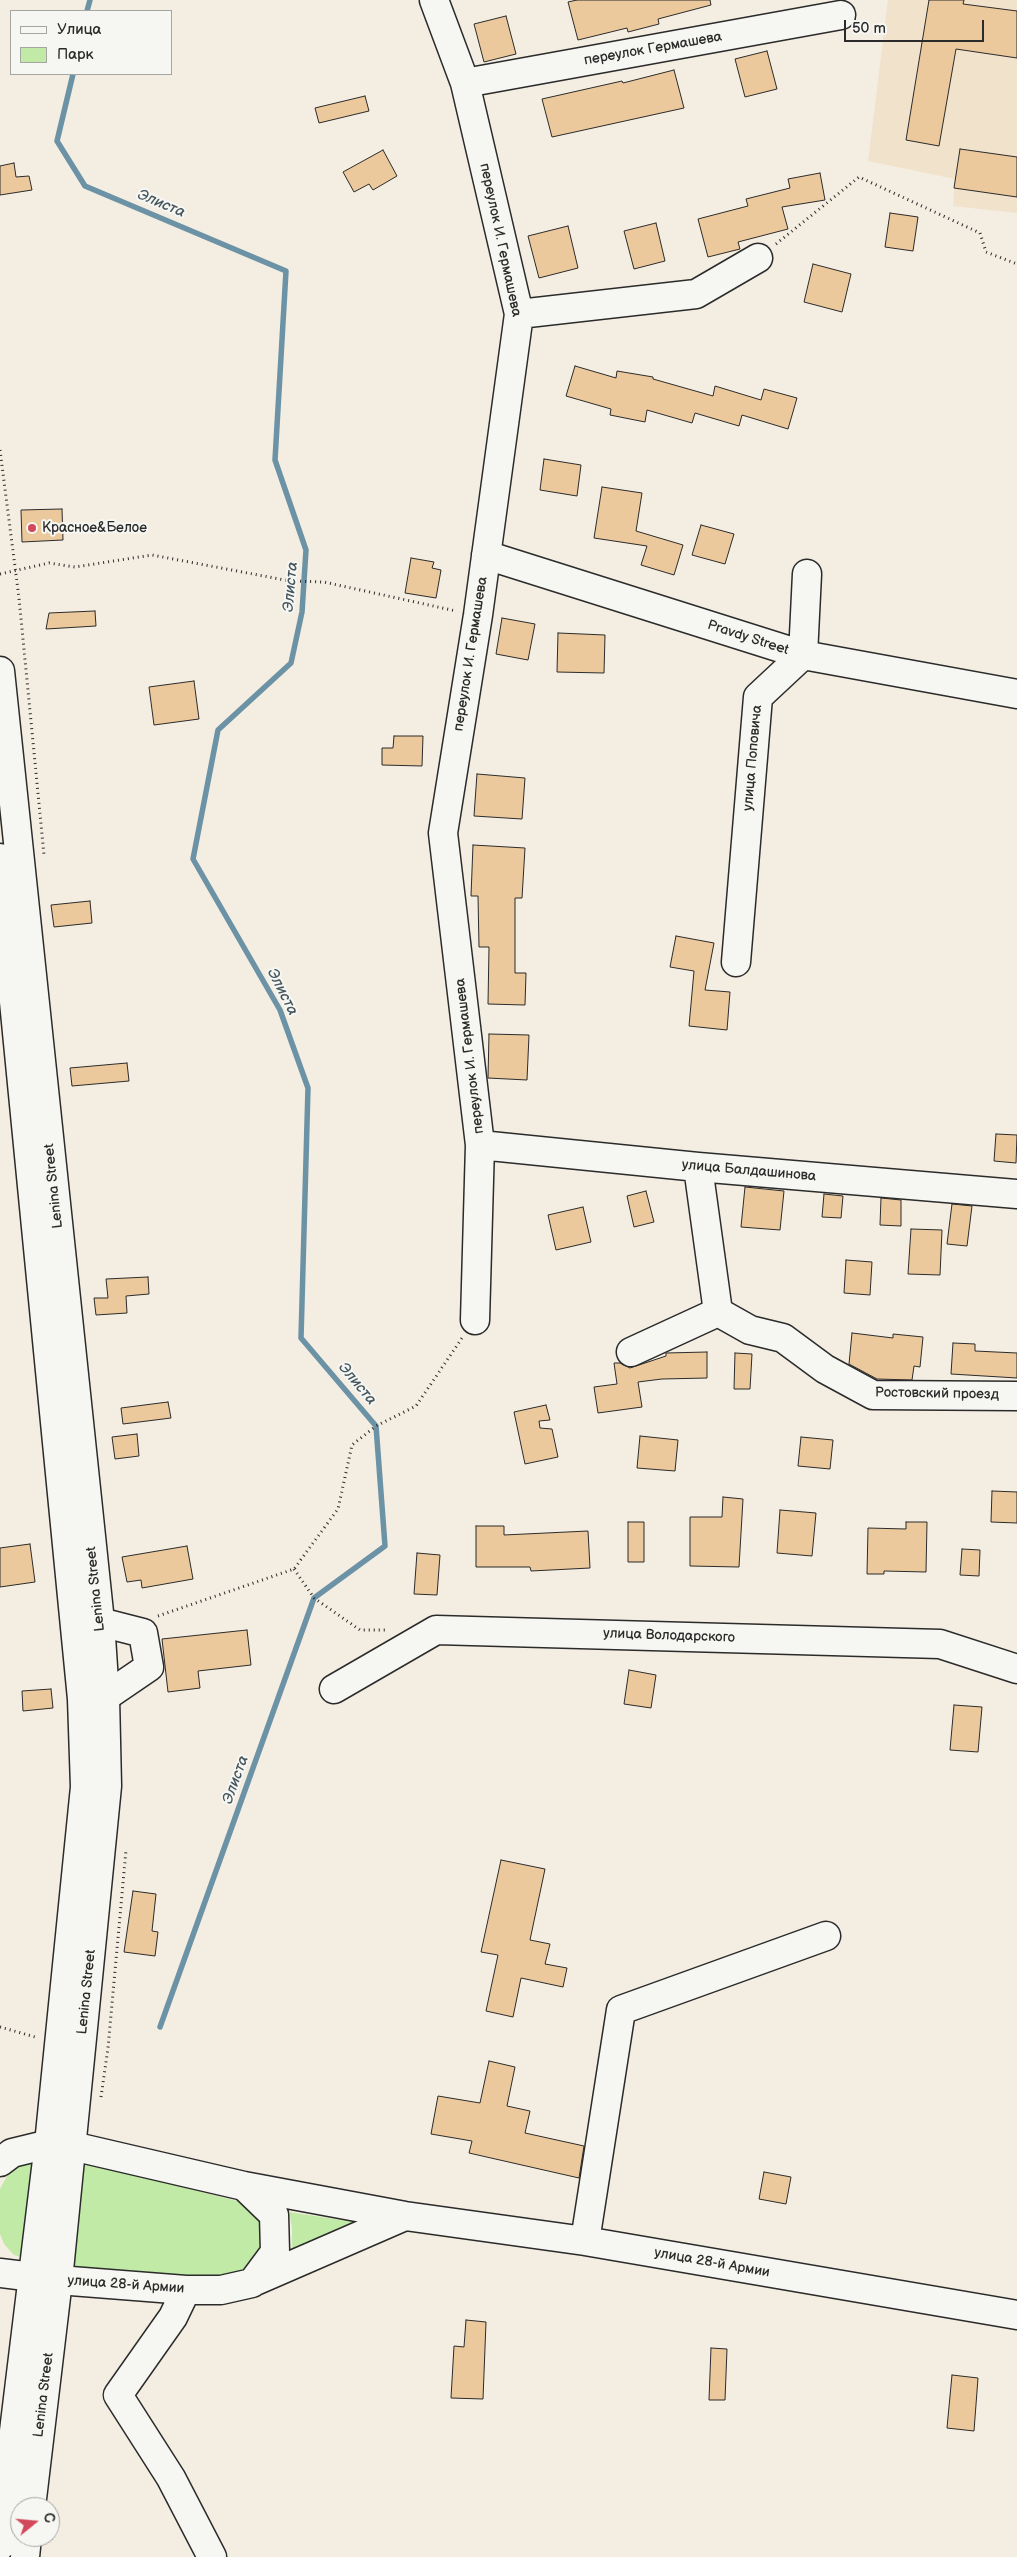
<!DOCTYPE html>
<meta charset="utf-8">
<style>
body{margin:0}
#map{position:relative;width:1017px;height:2557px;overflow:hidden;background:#f4ede1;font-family:"Balsamiq Sans",sans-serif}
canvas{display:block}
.legend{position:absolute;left:10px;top:10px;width:162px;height:65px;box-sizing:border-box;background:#f6f6f2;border:1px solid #a5a5a2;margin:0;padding:6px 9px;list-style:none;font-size:15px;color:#2b2b2b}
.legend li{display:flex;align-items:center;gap:10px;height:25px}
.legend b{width:25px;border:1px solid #a5a5a2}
.north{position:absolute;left:10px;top:2497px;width:50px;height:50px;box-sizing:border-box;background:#f6f6f2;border:1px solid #a5a5a2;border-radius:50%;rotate:73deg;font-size:14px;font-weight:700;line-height:20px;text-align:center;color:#2b2b2b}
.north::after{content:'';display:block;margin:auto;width:18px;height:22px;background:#d1495b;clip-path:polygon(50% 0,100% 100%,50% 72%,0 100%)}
.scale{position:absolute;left:844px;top:20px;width:140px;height:22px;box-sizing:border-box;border:2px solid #2b2b2b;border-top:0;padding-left:6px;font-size:15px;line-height:18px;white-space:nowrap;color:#2b2b2b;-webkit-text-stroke:4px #f6f6f2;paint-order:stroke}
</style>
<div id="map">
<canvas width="1017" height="2557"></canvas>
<ul class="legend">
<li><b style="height:6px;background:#f6f6f2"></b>Улица</li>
<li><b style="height:14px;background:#c1eaa6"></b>Парк</li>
</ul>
<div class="north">С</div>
<div class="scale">50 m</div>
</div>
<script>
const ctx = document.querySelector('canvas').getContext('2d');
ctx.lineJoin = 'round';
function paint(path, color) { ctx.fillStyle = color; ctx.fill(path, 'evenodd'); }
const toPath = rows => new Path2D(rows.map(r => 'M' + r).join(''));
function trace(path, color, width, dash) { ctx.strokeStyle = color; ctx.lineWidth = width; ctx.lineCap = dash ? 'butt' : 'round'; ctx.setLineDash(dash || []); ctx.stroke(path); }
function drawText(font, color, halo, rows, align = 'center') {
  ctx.font = font + ' "Balsamiq Sans",sans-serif'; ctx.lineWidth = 4; ctx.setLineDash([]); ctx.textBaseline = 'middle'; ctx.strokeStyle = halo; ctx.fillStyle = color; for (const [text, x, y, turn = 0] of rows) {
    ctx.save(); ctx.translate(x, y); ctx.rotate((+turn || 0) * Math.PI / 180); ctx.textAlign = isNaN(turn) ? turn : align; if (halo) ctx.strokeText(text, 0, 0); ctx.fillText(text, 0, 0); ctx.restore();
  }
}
const built = toPath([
 [888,0,1017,0,1017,213,953,206,955,179,868,161]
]);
const green = toPath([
 [39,2157,24,2258,14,2255,4,2244,0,2234,0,2189,7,2176,21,2164],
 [85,2162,241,2202,256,2215,262,2227,264,2246,250,2270,211,2279,72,2268],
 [289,2212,360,2223,292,2254,292,2227]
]);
const stream = toPath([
 [87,11,90,0],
 [73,74,57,141,85,186,286,271,275,460,306,550,302,612,291,663,218,730,193,859,280,1010,308,1088,301,1338,376,1426,385,1546,314,1598,160,2027]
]);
const building = toPath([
 [577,0,710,0,711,5,658,19,659,24,628,32,627,28,578,40,568,2,577,0],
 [929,0,964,0,963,4,1017,11,1017,58,956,49,939,146,906,140,929,0],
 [506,16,516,54,484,62,474,24,506,16],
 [767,51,777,89,745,97,735,59,767,51],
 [674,70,684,108,552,137,542,99,622,81,623,83,674,70],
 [365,96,369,111,319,123,315,108,365,96],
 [960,149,1017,157,1017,197,954,188,960,149],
 [383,150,397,176,373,190,369,184,354,192,343,172,383,150],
 [14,163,16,177,29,176,32,190,0,195,0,166,14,163],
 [820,173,825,200,782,207,788,229,738,242,740,249,708,257,698,219,748,206,746,199,790,188,788,179,820,173],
 [890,213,918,217,913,251,885,247,890,213],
 [656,223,665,261,634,269,624,231,656,223],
 [568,226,578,268,539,278,528,236,568,226],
 [813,264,851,274,842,312,804,302,813,264],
 [575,366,616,378,617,371,653,377,653,379,713,396,715,386,761,400,764,389,797,398,788,429,742,415,739,426,695,413,692,423,647,410,645,422,610,415,611,409,566,396,575,366],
 [544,459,581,465,577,496,540,490,544,459],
 [602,487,642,493,636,531,683,545,674,575,641,565,647,546,594,538,602,487],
 [62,509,63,540,22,542,21,510,62,509],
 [701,525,734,534,725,564,692,555,701,525],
 [411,558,434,562,432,568,441,570,436,598,405,593,411,558],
 [95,611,96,626,46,629,49,613,95,611],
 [502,618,535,624,528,660,496,654,502,618],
 [558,633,605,635,604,673,557,672,558,633],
 [194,681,199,719,154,725,149,687,194,681],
 [394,736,423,736,422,766,382,765,382,748,393,748,394,736],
 [477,774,525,778,522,819,474,816,477,774],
 [473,845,525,848,522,898,515,898,515,973,526,973,525,1005,488,1004,489,947,479,947,478,896,471,896,473,845],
 [90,901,92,923,54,927,51,905,90,901],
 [676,936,714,943,705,990,730,992,727,1030,689,1026,694,971,670,967,676,936],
 [489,1034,529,1035,527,1080,488,1078,489,1034],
 [127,1063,129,1081,72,1086,70,1068,127,1063],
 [996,1134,1017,1135,1016,1163,994,1161,996,1134],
 [745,1187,784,1191,780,1230,741,1227,745,1187],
 [646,1191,654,1222,634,1227,627,1196,646,1191],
 [824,1194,843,1196,841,1218,822,1217,824,1194],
 [881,1198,901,1200,901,1226,880,1225,881,1198],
 [952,1204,972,1206,967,1246,947,1244,952,1204],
 [583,1207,591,1242,556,1250,548,1215,583,1207],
 [911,1229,942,1230,940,1275,908,1274,911,1229],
 [846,1260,872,1262,870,1295,844,1293,846,1260],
 [148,1277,149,1294,126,1296,127,1313,96,1315,94,1298,108,1298,106,1279,148,1277],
 [852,1333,893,1338,893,1334,923,1337,920,1367,914,1366,912,1380,877,1379,849,1364,852,1333],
 [953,1343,975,1344,975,1351,1017,1353,1017,1378,951,1374,953,1343],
 [707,1352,707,1378,662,1379,638,1382,642,1407,598,1413,594,1387,617,1384,614,1363,620,1363,630,1368,666,1356,666,1353,707,1352],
 [735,1353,752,1354,750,1389,734,1389,735,1353],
 [168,1402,171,1418,123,1424,121,1408,168,1402],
 [546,1405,550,1420,539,1421,540,1428,552,1429,558,1457,525,1464,514,1412,546,1405],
 [137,1434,139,1456,115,1459,112,1437,137,1434],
 [640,1436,678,1440,675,1471,637,1468,640,1436],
 [801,1437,833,1440,830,1469,798,1466,801,1437],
 [992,1491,1017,1492,1017,1523,991,1522,992,1491],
 [723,1497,743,1499,739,1567,690,1566,690,1517,722,1517,723,1497],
 [780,1510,816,1513,812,1556,777,1553,780,1510],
 [628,1522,644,1522,644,1562,628,1562,628,1522],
 [906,1522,927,1522,926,1572,884,1571,884,1574,867,1574,868,1528,906,1529,906,1522],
 [476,1526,504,1526,504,1535,588,1531,590,1568,531,1571,530,1567,476,1567,476,1526],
 [30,1544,35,1582,0,1587,0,1548,30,1544],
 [187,1546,193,1579,142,1588,141,1580,127,1582,122,1557,187,1546],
 [962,1549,980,1550,979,1576,960,1575,962,1549],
 [417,1553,440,1555,437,1595,414,1594,417,1553],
 [247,1630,251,1665,198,1671,200,1688,168,1692,162,1639,247,1630],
 [629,1670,656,1675,651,1708,624,1704,629,1670],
 [51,1689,53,1708,23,1711,22,1691,51,1689],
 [954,1705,982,1707,978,1752,950,1750,954,1705],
 [501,1860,545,1869,530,1940,550,1944,545,1964,567,1968,563,1987,521,1978,513,2017,486,2011,498,1955,481,1952,501,1860],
 [133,1891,156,1894,152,1931,158,1932,155,1956,124,1952,133,1891],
 [489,2061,515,2067,507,2106,530,2111,525,2133,584,2146,579,2178,469,2153,472,2141,431,2134,438,2096,480,2103,489,2061],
 [764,2172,791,2177,786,2204,759,2199,764,2172],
 [466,2320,486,2322,483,2399,451,2398,454,2346,464,2347,466,2320],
 [711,2348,727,2349,725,2400,709,2400,711,2348],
 [952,2375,978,2378,974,2431,947,2428,952,2375]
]);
const path = toPath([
 [776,244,859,177,980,233,986,252,1017,264],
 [0,450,19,598,44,855],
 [0,574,49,563,75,567,152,555,290,581,324,582,456,611],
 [294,1569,314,1598,360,1630,388,1630],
 [158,1616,294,1569,338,1509,352,1445,376,1426,416,1406,462,1338],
 [0,2027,35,2037],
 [101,2097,108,2048,126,1850],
 [51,2539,54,2513]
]);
const minor = toPath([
 [434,0,465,83,519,314,478,615,443,833,480,1145,475,1320],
 [465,83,841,15],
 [519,314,696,294,758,258],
 [486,555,803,655,1017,694],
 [736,962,758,697,803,655,807,574],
 [480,1145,698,1167,1017,1194],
 [698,1167,718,1312,750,1330,783,1338,825,1369,873,1395,1017,1396],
 [631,1352,718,1312],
 [100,1622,143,1633,149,1667,105,1697],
 [334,1689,436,1630,940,1644,1017,1669],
 [0,2162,12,2153,49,2144,72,2146,244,2186,405,2216,585,2241,1017,2315],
 [585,2241,621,2010,826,1936],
 [0,2273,58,2280,186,2290,221,2290,252,2283,275,2252,274,2215,244,2186],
 [253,2282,405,2216],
 [186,2290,173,2317,118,2395,171,2478,212,2557]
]);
const major = toPath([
 [0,671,100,1622,105,1697,107,1786,58,2280,31,2507],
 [0,858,82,1699,85,1787,49,2144,0,2546],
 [25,2557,27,2537]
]);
const markers = [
 [32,528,5,"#d1495b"]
];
const streetNames = [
 ["переулок Гермашева",653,49,-10],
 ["переулок И. Гермашева",500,240,78],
 ["Pravdy Street",748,638,18],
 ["переулок И. Гермашева",471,654,-81],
 ["улица Поповича",753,758,-85],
 ["переулок И. Гермашева",470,1056,-97],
 ["улица Балдашинова",749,1171,5],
 ["Lenina Street",54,1186,-96],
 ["Ростовский проезд",937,1394,1],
 ["Lenina Street",96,1589,-96],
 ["улица Володарского",669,1636,2],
 ["Lenina Street",87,1992,-84],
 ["улица 28-й Армии",712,2263,10],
 ["улица 28-й Армии",126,2285,4],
 ["Lenina Street",44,2395,-83]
];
const poiNames = [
 ["Красное&Белое",42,528]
];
const waterNames = [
 ["Элиста",161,204,23],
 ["Элиста",291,587,-85],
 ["Элиста",282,992,63],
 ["Элиста",357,1384,50],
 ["Элиста",236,1780,-70]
];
paint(built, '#f1e2cc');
paint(green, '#c1eaa6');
trace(stream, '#6c92a6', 5.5);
paint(building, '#ebc99c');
trace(building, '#2b2b2b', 1);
trace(minor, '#2b2b2b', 31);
trace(major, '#2b2b2b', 31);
trace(path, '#2b2b2b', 3, [1, 4]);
trace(minor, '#f6f6f2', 28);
trace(major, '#f6f6f2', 28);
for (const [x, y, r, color] of markers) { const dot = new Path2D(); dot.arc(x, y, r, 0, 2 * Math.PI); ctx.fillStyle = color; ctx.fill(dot); trace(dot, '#f6f6f2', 2); }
drawText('14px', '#2b2b2b', '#f6f6f2', streetNames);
drawText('14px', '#2b2b2b', '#f6f6f2', poiNames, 'left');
drawText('italic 15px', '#46565e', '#f6f6f2', waterNames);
</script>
